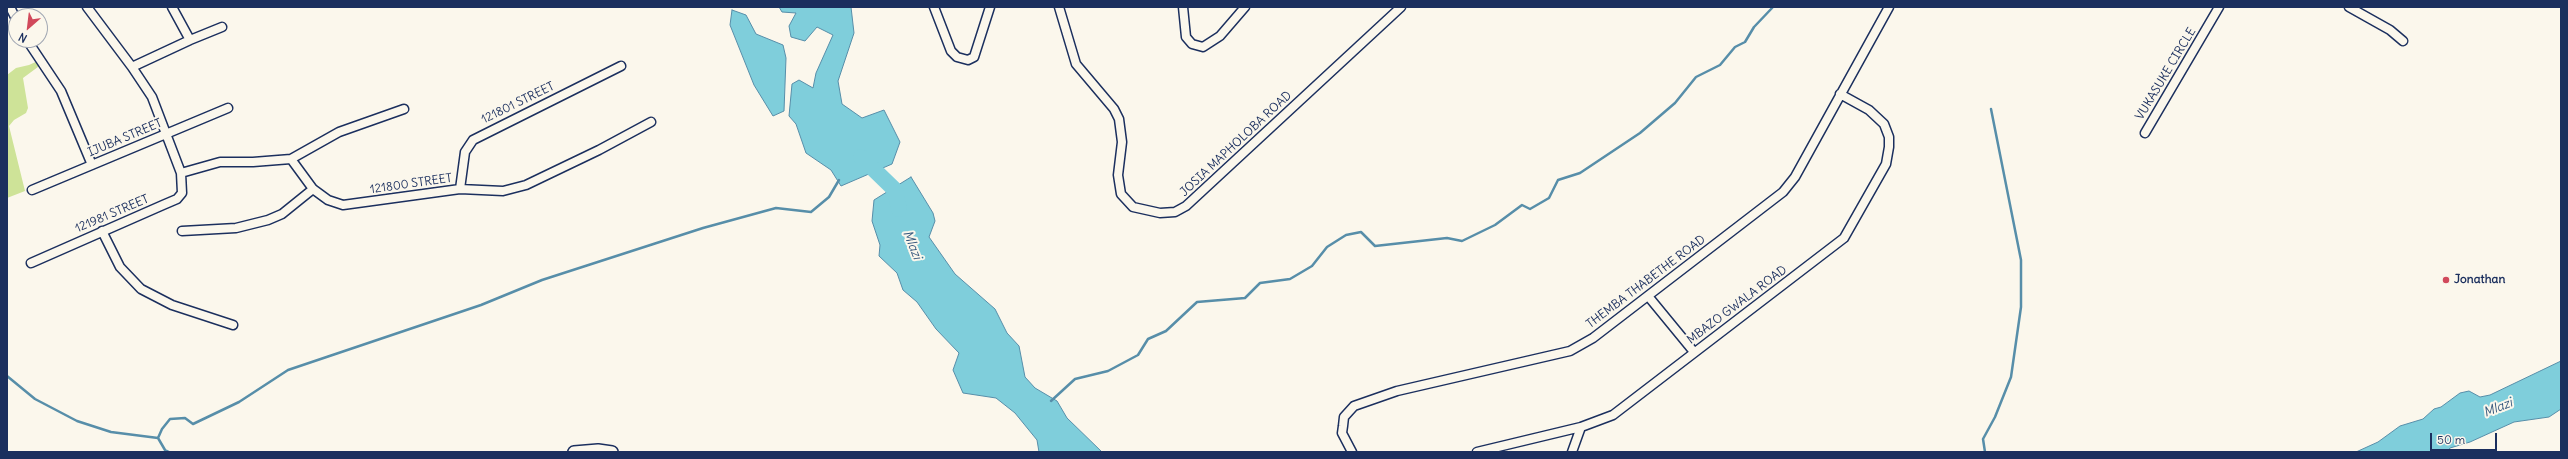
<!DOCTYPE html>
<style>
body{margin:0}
#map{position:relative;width:2568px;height:459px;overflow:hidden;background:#fbf7ec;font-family:Delius,sans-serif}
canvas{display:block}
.frame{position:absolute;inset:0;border:8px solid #1b2f5e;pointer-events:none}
.north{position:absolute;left:8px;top:8px;width:40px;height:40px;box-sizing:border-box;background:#fbf7ec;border:1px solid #a1a7b3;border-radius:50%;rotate:208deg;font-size:11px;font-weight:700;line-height:16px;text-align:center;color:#1b2f5e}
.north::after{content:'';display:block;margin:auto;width:14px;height:18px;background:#d1495b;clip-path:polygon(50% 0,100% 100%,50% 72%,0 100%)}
.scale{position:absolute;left:2430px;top:433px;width:67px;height:18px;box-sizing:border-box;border:2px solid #1b2f5e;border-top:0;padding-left:5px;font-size:12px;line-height:14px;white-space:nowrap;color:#1b2f5e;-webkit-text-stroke:3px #fbf7ec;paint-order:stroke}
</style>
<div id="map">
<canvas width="2568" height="459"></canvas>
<div class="frame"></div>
<div class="north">N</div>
<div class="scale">50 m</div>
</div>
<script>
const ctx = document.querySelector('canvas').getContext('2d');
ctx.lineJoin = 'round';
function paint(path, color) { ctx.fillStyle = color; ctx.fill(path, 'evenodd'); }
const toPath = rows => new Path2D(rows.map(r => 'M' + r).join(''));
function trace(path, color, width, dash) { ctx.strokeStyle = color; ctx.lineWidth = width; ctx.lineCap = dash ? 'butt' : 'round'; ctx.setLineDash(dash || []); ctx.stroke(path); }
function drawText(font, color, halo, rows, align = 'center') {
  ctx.font = font + ' Delius,sans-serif'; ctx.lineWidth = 4; ctx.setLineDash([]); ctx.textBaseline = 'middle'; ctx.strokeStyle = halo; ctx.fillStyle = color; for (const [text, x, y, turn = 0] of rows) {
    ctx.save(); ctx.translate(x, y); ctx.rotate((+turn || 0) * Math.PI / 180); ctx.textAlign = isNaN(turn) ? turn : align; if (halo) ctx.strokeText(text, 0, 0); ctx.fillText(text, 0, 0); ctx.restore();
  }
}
const green = toPath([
 [40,60,42,64,23,78,28,108,26,113,14,120,9,126,25,191,7,198,7,75,16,68,29,65]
]);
const water = toPath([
 [779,7,851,7,854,33,838,81,842,104,862,118,884,110,900,142,892,164,841,186,831,170,806,153,796,124,789,116,792,84,799,80,813,88,816,73,833,35,817,27,805,41,791,37,789,26,796,13,782,12,779,7],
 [732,10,746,15,756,34,783,45,786,58,784,111,773,116,754,85,730,25,732,10],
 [911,177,933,213,935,221,929,237,955,274,995,309,1007,333,1019,346,1025,377,1035,388,1057,401,1067,418,1102,452,1039,452,1037,440,1015,413,996,398,963,393,953,370,959,353,936,329,917,302,903,290,897,273,879,256,880,245,872,221,874,200,911,177],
 [2561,361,2561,409,2549,417,2514,422,2470,442,2450,448,2447,452,2356,452,2378,442,2400,426,2423,419,2434,409,2441,407,2460,393,2469,391,2480,397,2490,395,2561,361]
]);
const stream = toPath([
 [7,376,35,399,77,421,111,432,158,438],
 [1051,401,1075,379,1108,371,1138,355,1148,339,1166,331,1197,302,1245,298,1260,283,1290,279,1312,266,1327,247,1346,235,1361,232,1375,246,1447,238,1462,241,1495,225,1522,205,1530,209,1549,198,1558,180,1580,173,1640,133,1675,103,1696,77,1720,65,1735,47,1745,42,1754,27,1773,7],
 [169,452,165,450,158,438,162,429,170,419,185,418,193,424,239,402,288,370,481,305,542,280,703,228,776,208,811,212,829,197,839,180],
 [1985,452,1983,439,1995,417,2011,377,2021,307,2021,260,1991,109]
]);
const river = toPath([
 [861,157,895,190,899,209]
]);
const street = toPath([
 [10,7,16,19],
 [934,7,951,51,957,57,968,60,974,57,990,7],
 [1059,7,1076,64,1114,109,1119,119,1122,142,1118,175,1121,194,1133,207,1160,213,1175,212,1186,206,1401,7],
 [1183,7,1186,37,1192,44,1203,47,1220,36,1245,7],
 [2349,7,2390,30,2403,41],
 [27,40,61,91,92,165],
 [190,40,222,27],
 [132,67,190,40,172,7],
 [2145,133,2219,7],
 [291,159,339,132,404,109],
 [181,173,220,162,253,162,291,159,313,189,328,200,343,205,460,189,503,191,526,185,599,150,651,122],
 [460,189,465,152,473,140,621,66],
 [32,190,228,108],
 [102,231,120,267,141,289,172,305,233,325],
 [182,231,236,228,268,220,282,214,313,189],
 [31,263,163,205,177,199,182,193,181,173,152,97,132,67,87,7],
 [1648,296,1694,352],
 [1352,452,1342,433,1343,426,1344,417,1354,406,1397,391,1570,351,1593,338,1783,192,1795,177,1889,7],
 [1477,452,1581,427,1613,415,1844,238,1886,164,1889,147,1889,137,1884,124,1869,110,1840,94],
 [1572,452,1581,427]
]);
const secondary = toPath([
 [574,452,598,450,612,452]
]);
const markers = [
 [2446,280,4,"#d1495b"]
];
const streetNames = [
 ["VUKASUKE CIRCLE",2166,74,-59],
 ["121801 STREET",518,103,-26],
 ["IJUBA STREET",125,138,-23],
 ["JOSIA MAPHOLOBA ROAD",1236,144,-43],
 ["121800 STREET",411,184,-8],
 ["121981 STREET",112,214,-23],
 ["THEMBA THABETHE ROAD",1646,282,-37],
 ["MBAZO GWALA ROAD",1737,305,-37]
];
const poiNames = [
 ["Jonathan",2454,280]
];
const waterNames = [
 ["Mlazi",912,245,68],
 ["Mlazi",2498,408,-22]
];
paint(green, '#cee398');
paint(water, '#7fcedb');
trace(water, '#578ea9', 1);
trace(stream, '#578ea9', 2.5);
trace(river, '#7fcedb', 16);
trace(street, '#1b2f5e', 11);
trace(secondary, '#1b2f5e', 14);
trace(street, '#fbf7ec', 8);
trace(secondary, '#fbf7ec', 11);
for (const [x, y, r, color] of markers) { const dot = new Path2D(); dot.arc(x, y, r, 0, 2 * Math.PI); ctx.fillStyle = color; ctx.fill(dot); trace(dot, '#fbf7ec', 1.5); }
drawText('12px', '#1b2f5e', '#fbf7ec', streetNames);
drawText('bold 12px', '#1b2f5e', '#fbf7ec', poiNames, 'left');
drawText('italic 13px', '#34577d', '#fbf7ec', waterNames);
</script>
